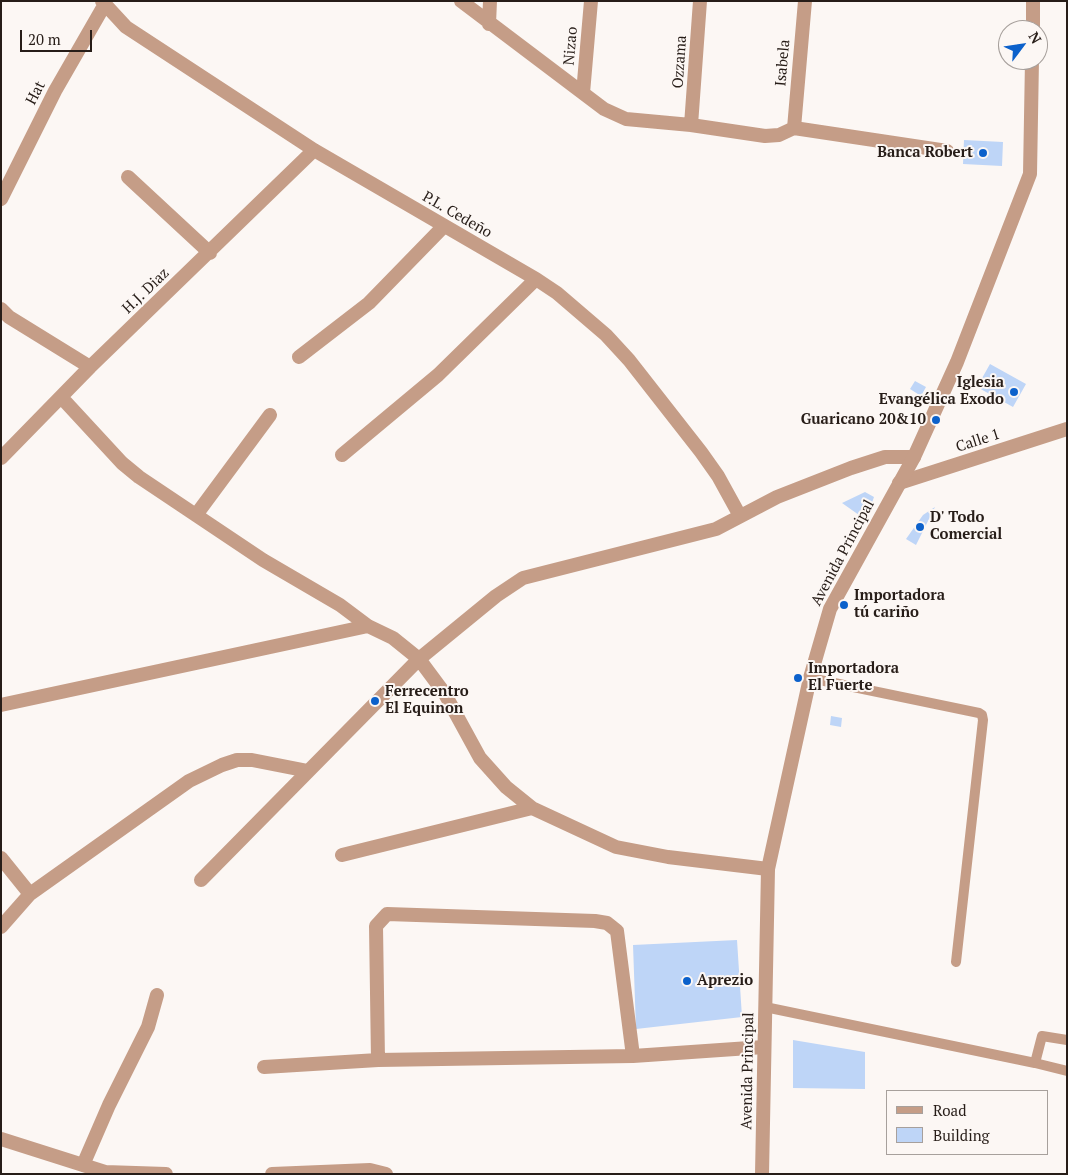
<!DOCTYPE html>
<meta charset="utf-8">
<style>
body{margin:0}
#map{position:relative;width:1068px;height:1175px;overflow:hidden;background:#fcf7f4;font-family:"PT Serif",serif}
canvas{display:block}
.frame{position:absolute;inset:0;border:2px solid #271d18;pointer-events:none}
.legend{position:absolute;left:886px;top:1090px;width:162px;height:65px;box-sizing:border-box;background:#fcf7f4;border:1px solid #a7a09c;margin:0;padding:6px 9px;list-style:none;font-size:15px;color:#271d18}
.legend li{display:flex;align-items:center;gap:10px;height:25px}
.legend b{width:25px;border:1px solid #a7a09c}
.north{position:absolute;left:998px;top:20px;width:50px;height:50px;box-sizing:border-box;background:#fcf7f4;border:1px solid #a7a09c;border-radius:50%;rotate:59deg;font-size:14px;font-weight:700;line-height:20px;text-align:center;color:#271d18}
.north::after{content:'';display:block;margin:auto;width:18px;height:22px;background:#0c61cb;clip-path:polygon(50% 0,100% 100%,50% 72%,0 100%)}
.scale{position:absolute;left:20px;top:30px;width:72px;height:22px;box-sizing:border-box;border:2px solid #271d18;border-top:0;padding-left:6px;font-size:15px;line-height:18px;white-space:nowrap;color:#271d18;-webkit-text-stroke:4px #fcf7f4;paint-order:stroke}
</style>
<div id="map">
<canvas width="1068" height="1175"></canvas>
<div class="frame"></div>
<ul class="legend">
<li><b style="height:6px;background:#c59d87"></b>Road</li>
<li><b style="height:14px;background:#bed5f7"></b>Building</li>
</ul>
<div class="north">N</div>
<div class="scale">20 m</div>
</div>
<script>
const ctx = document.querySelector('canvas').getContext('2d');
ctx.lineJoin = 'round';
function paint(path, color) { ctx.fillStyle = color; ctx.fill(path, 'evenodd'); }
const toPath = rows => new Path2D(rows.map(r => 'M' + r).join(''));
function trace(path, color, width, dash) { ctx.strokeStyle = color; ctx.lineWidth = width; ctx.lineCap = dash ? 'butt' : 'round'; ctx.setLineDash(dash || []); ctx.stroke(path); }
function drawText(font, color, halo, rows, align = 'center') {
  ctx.font = font + ' "PT Serif",serif'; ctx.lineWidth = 4; ctx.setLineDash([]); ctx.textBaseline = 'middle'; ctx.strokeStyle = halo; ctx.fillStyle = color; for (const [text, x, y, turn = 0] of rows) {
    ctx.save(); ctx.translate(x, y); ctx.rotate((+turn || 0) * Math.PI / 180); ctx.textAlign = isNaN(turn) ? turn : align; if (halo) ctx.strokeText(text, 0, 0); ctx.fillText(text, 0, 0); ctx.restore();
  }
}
const building = toPath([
 [964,140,1003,142,1002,166,963,164],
 [990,364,1026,384,1013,407,977,387],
 [915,381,926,387,921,396,910,389],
 [865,492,874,497,866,520,842,503],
 [935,507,916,545,906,539,923,515],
 [831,716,842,718,841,727,830,725],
 [737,940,742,1017,636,1029,633,945],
 [793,1040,865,1052,865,1089,793,1088]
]);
const service = toPath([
 [810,678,979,713,982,715,983,720,956,962],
 [765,1007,1035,1063,1042,1036,1067,1040],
 [1035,1063,1067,1071]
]);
const minor = toPath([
 [102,1,126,27,314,150,536,279,557,293,606,335,629,360,701,452,718,476,740,516],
 [461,1,604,109,626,119,691,125,765,136,779,135,794,128,947,151],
 [489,24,490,1],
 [583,93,591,1],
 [691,125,700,1],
 [794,128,805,1],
 [128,177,210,253],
 [1,199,55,91,105,4],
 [1,309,9,317,90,367],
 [299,357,369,303,444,226],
 [61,397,122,463,139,477,263,560,340,605,368,626,393,638,419,659,445,694,480,758,506,787,532,808,616,847,668,857,768,869],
 [342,455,438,375,536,279],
 [1,458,90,367,314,150],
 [899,483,1067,429],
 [196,515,270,415],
 [1,705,368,626],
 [342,855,532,808],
 [1,858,30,894],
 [201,880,419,659,496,596,523,578,716,529,777,497,851,468,885,457,914,457],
 [1,927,30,894,189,781,222,765,237,760,252,760,308,771],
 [378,1060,376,926,387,914,595,921,607,923,617,931,633,1056],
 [264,1067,378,1060,633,1056,764,1047],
 [1,1139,105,1172,166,1174],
 [83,1165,109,1105,148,1027,157,995],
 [272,1174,370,1170,386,1174]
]);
const tertiary = toPath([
 [1033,30,1033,1],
 [762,1174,768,869,810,678,830,609,914,457,957,362,1030,174,1032,60]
]);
const markers = [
 [983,153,5,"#0c61cb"],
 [1014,392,5,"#0c61cb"],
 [936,420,5,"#0c61cb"],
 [920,527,5,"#0c61cb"],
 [844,605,5,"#0c61cb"],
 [798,678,5,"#0c61cb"],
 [375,701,5,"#0c61cb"],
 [687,981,5,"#0c61cb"]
];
const streetNames = [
 ["Nizao",571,46,-85],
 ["Ozzama",680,62,-86],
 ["Isabela",783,63,-85],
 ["Hat",36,93,-63],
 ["P.L. Cedeño",457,215,30],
 ["H.J. Diaz",146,291,-44],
 ["Calle 1",978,441,-18],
 ["Avenida Principal",843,553,-62],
 ["Avenida Principal",748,1071,-89]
];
const poiNames = [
 ["Banca Robert",973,153,"right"],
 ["Iglesia",1004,383,"right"],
 ["Evangélica Exodo",1004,400,"right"],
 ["Guaricano 20&10",926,420,"right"],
 ["D' Todo",930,518],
 ["Comercial",930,535],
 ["Importadora",854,596],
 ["tú cariño",854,613],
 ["Importadora",808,669],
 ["El Fuerte",808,686],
 ["Ferrecentro",385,692],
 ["El Equinon",385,709],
 ["Aprezio",697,981]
];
paint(building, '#bed5f7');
trace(service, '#c59d87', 10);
trace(minor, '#c59d87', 14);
trace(tertiary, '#c59d87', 14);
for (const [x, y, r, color] of markers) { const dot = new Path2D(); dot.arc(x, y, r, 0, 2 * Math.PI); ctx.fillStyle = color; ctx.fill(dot); trace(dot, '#fcf7f4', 2); }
drawText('15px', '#271d18', '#fcf7f4', streetNames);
drawText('bold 15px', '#271d18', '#fcf7f4', poiNames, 'left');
</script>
